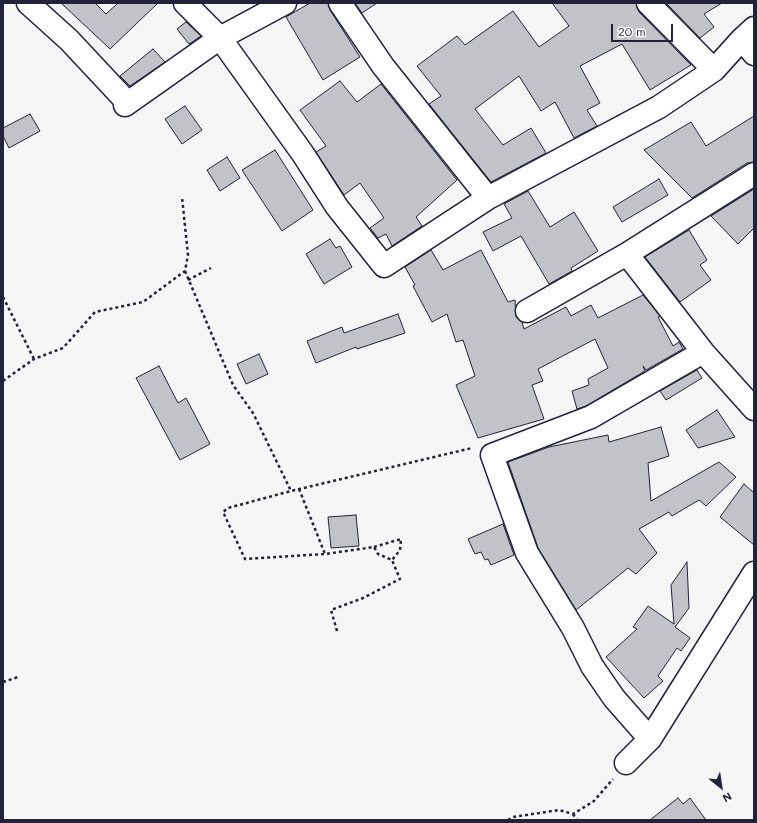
<!DOCTYPE html>
<style>
body{margin:0}
#map{position:relative;width:757px;height:823px;overflow:hidden;background:#f6f6f7;font-family:Mali,sans-serif}
canvas{display:block}
.frame{position:absolute;inset:0;border:4px solid #22223b;pointer-events:none}
.north{position:absolute;left:701px;top:767px;width:40px;height:40px;-webkit-text-stroke:3px #fff;paint-order:stroke;rotate:150deg;font-size:11px;font-weight:700;line-height:16px;text-align:center;color:#22223b}
.north::after{content:'';display:block;margin:auto;width:14px;height:18px;background:#22223b;clip-path:polygon(50% 0,100% 100%,50% 72%,0 100%)}
.scale{position:absolute;left:611px;top:24px;width:62px;height:18px;box-sizing:border-box;border:2px solid #22223b;border-top:0;padding-left:5px;font-size:12px;line-height:14px;white-space:nowrap;color:#22223b;-webkit-text-stroke:3px #fff;paint-order:stroke}
</style>
<div id="map">
<canvas width="757" height="823"></canvas>
<div class="frame"></div>
<div class="north">N</div>
<div class="scale">20 m</div>
</div>
<script>
const ctx = document.querySelector('canvas').getContext('2d');
ctx.lineJoin = 'round';
function paint(path, color) { ctx.fillStyle = color; ctx.fill(path, 'evenodd'); }
const toPath = rows => new Path2D(rows.map(r => 'M' + r).join(''));
function trace(path, color, width, dash) { ctx.strokeStyle = color; ctx.lineWidth = width; ctx.lineCap = dash ? 'butt' : 'round'; ctx.setLineDash(dash || []); ctx.stroke(path); }
const building = toPath([
 [61,3,95,3,106,14,118,3,158,3,110,49,61,3],
 [310,3,328,3,330,10,360,57,323,80,286,17,310,3],
 [355,3,377,3,362,13,355,3],
 [552,3,636,3,639,12,691,65,650,90,622,44,580,66,600,103,587,110,597,126,574,138,555,102,541,111,519,76,475,109,503,145,531,128,546,153,491,182,429,104,441,96,417,66,457,36,465,45,513,11,539,47,569,26,552,3],
 [666,3,722,3,704,14,714,27,700,38,666,3],
 [186,22,201,36,189,44,177,29,186,22],
 [153,49,165,62,130,86,120,76,153,49],
 [340,81,357,102,381,84,457,180,416,217,422,226,392,246,386,234,378,238,370,228,384,218,360,183,344,195,316,152,326,146,300,110,340,81],
 [185,106,202,130,182,144,165,119,185,106],
 [30,114,40,131,9,148,3,136,3,128,30,114],
 [754,116,754,162,747,163,692,198,644,150,691,122,706,146,754,116],
 [275,150,313,210,282,231,242,170,275,150],
 [227,157,240,178,220,191,207,170,227,157],
 [659,179,668,195,622,222,613,207,659,179],
 [754,189,754,228,738,244,711,216,754,189],
 [528,191,550,227,574,212,598,251,571,268,572,271,549,284,521,236,493,251,483,232,512,218,504,204,528,191],
 [689,230,707,260,700,265,711,280,680,302,645,257,689,230],
 [330,239,336,248,340,246,352,267,324,284,306,254,330,239],
 [431,250,443,270,481,250,508,302,515,300,516,317,522,322,524,329,566,307,571,316,591,305,598,318,643,295,660,316,658,317,673,346,679,342,683,349,646,370,643,366,645,371,586,406,577,409,572,391,589,385,588,379,608,368,595,339,538,369,543,381,532,385,544,419,478,438,456,385,475,376,463,340,456,342,447,314,432,322,413,286,415,285,405,267,431,250],
 [398,314,405,333,357,349,356,347,316,363,307,341,342,327,344,333,398,314],
 [259,354,268,374,246,384,237,364,259,354],
 [159,366,178,403,186,398,210,444,180,460,136,378,159,366],
 [697,370,702,378,666,400,660,391,697,370],
 [717,410,735,437,698,448,686,430,717,410],
 [661,427,669,456,648,463,651,501,719,462,736,477,706,506,699,500,672,516,669,512,639,529,657,553,636,574,628,568,576,610,538,548,508,462,549,447,608,435,609,442,661,427],
 [744,484,754,493,754,545,720,517,744,484],
 [356,515,359,546,331,548,328,517,356,515],
 [503,524,514,555,491,565,488,559,485,560,481,552,475,554,468,539,503,524],
 [687,562,689,608,675,627,690,638,681,651,677,648,658,676,663,681,644,698,606,657,637,629,633,627,648,606,674,624,671,585,687,562],
 [678,798,683,804,690,798,706,820,650,820,678,798]
]);
const path = toPath([
 [185,271,233,385,253,413,291,491],
 [188,280,211,268],
 [3,297,34,359],
 [3,381,34,359,63,348,95,312,143,302,185,271,188,255,182,197],
 [299,489,325,554],
 [374,547,401,539,400,550,392,560],
 [337,631,331,610,363,598,400,579,392,560,378,554,374,547,325,554,245,559,223,512,228,508,291,491,472,448],
 [3,682,18,677],
 [573,814,577,820],
 [508,820,513,817,559,810,573,814,594,801,613,779]
]);
const minor = toPath([
 [28,3,69,40,127,102],
 [185,3,220,38,303,154,337,207,384,266,488,198,659,107,714,70,742,39,754,28],
 [340,3,383,66,488,198],
 [648,3,714,70],
 [742,39,754,54],
 [125,105,220,38,285,3],
 [627,254,703,352,754,409],
 [527,311,627,254,754,174],
 [650,739,614,698,592,666,573,628,527,553,492,455,591,417,703,352],
 [626,763,650,739,754,573]
]);
paint(building, '#c2c2c9');
trace(building, '#22223b', 1);
trace(minor, '#22223b', 25);
trace(path, '#22223b', 2.5, [3, 3]);
trace(minor, '#fff', 22);
</script>
